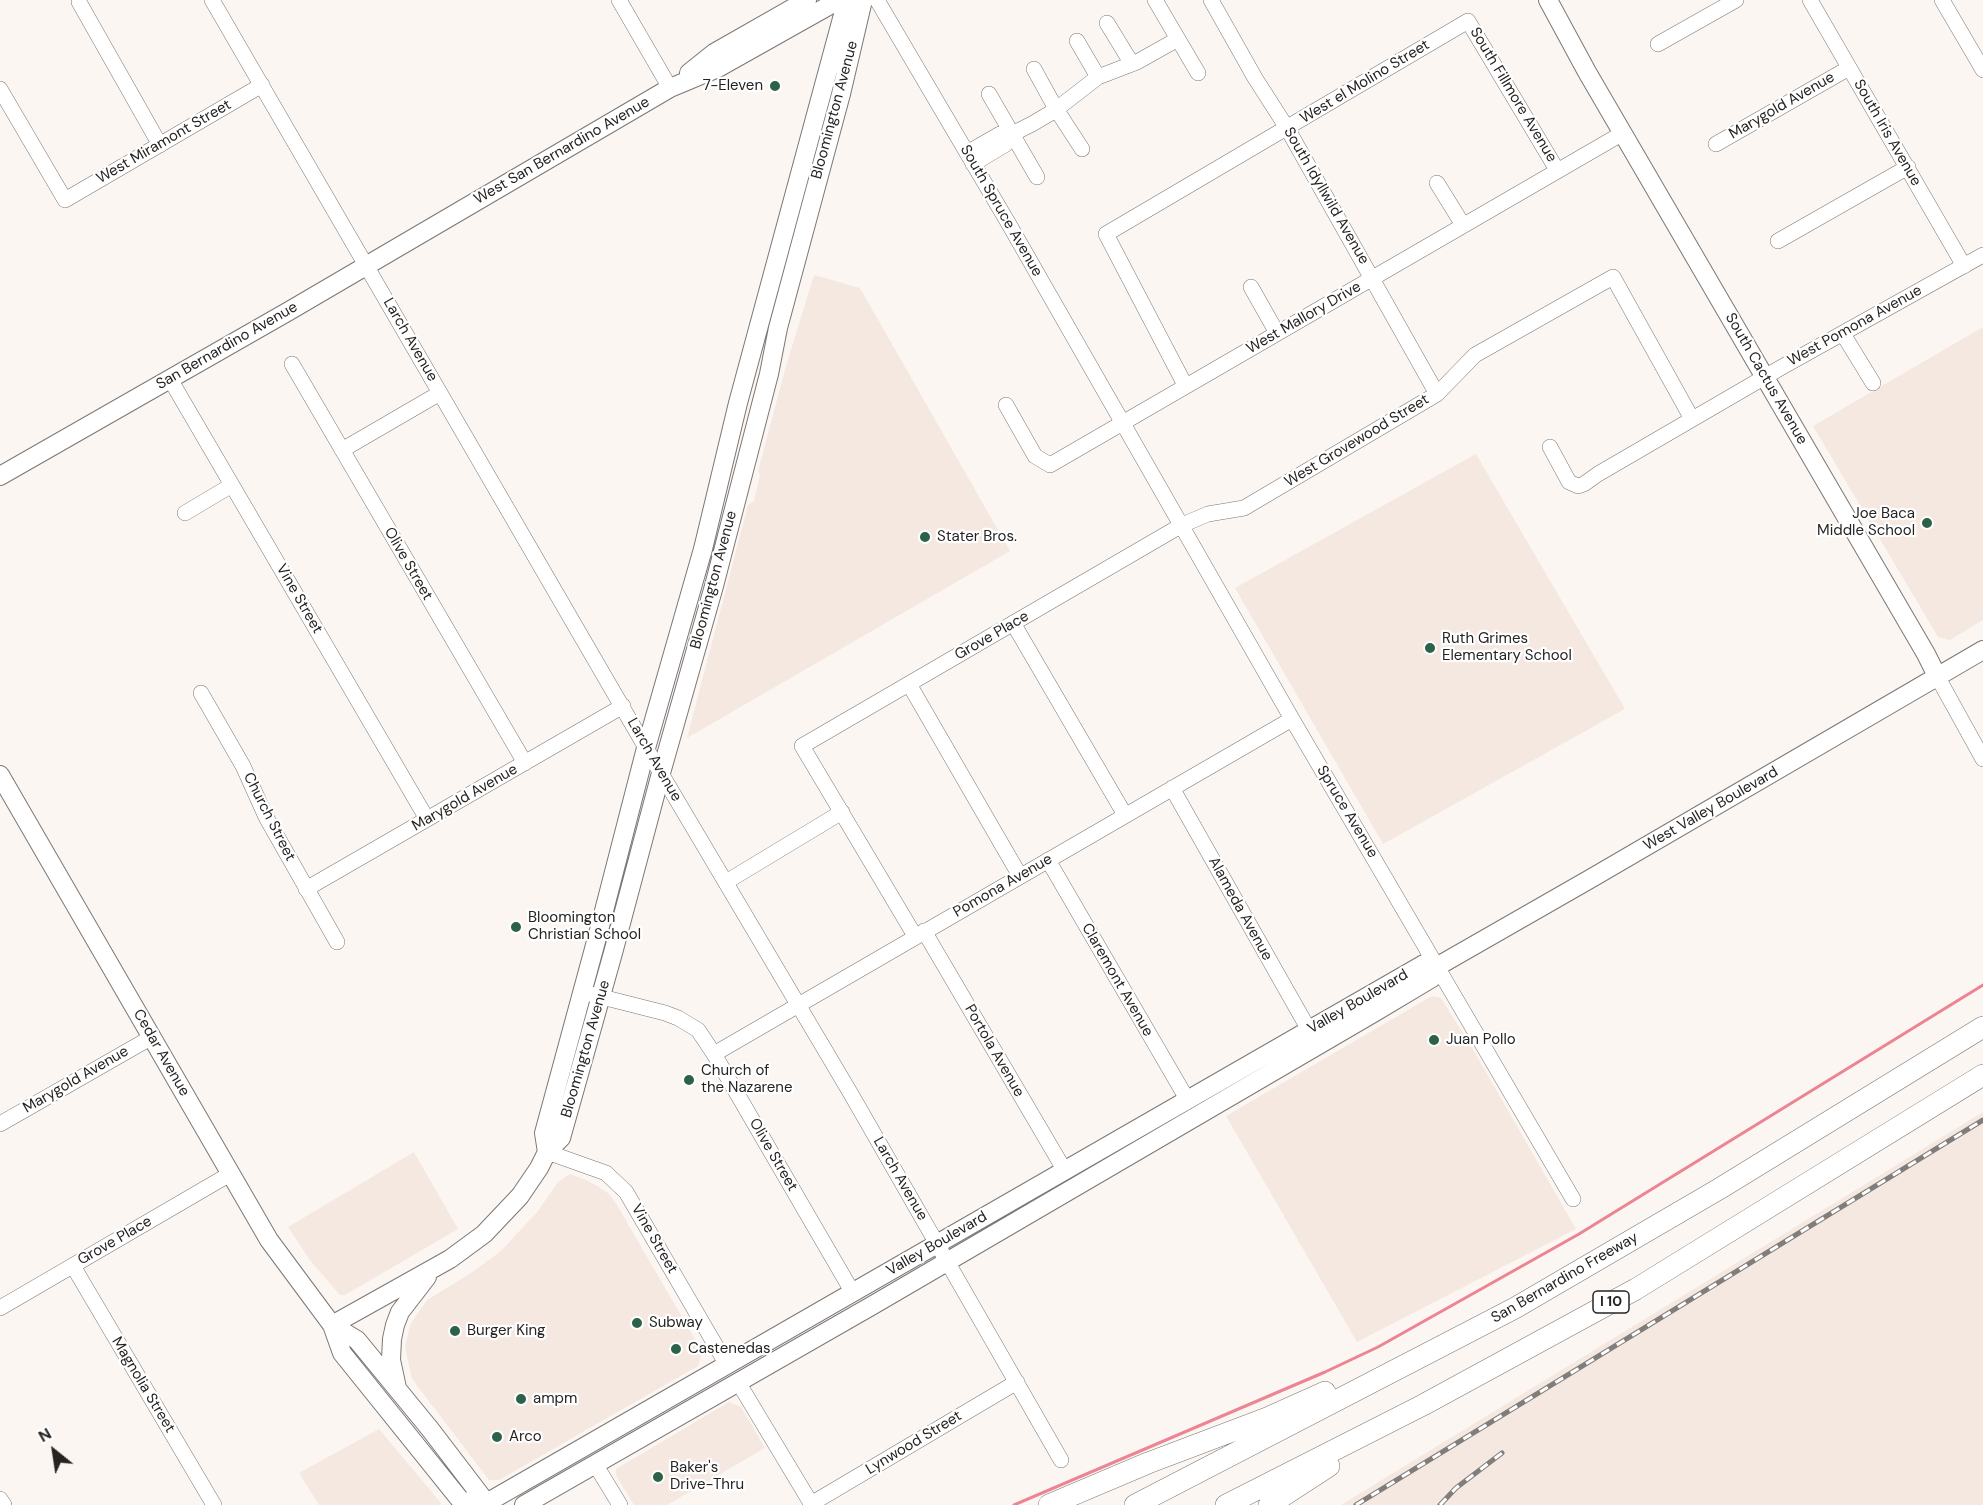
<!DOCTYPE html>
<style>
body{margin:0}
#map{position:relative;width:1983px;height:1505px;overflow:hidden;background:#fcf6f3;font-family:"DM Sans",sans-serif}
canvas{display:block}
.north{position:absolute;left:24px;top:1421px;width:60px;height:60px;-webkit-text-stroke:4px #fff;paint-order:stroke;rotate:330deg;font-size:16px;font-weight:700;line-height:24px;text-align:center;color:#262423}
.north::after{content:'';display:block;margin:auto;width:21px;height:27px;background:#262423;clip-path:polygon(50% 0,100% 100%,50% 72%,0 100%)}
</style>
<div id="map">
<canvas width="1983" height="1505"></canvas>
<div class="north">N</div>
</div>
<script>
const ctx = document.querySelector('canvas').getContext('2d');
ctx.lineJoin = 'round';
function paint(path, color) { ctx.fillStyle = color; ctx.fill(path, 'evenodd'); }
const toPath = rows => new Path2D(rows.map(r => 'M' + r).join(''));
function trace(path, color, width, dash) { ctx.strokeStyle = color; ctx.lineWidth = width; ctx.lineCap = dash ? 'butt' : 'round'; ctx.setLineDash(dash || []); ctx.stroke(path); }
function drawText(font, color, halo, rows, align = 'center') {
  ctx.font = font + ' "DM Sans",sans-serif'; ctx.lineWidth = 4.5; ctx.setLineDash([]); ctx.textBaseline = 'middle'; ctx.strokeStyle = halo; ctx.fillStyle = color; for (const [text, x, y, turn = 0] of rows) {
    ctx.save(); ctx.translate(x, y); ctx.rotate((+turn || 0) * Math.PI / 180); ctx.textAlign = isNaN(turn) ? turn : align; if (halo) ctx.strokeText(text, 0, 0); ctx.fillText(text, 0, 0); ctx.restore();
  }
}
const built = toPath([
 [814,275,860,288,1010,551,687,738,748,505,754,501,760,475,758,471,786,366],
 [1983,327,1983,620,1950,640,1938,637,1813,426],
 [1476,454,1625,709,1383,844,1235,588],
 [1432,996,1441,998,1471,1046,1576,1229,1357,1342,1226,1116],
 [1983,1112,1983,1505,1341,1505],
 [414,1152,458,1229,345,1295,340,1295,309,1259,288,1227],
 [570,1174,586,1180,599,1187,609,1194,617,1205,700,1348,701,1356,698,1366,499,1480,489,1480,412,1379,405,1347,411,1323,427,1300,471,1273,501,1251,538,1211,558,1182],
 [729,1402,741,1407,765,1448,667,1505,634,1505,616,1475,616,1469],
 [379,1429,441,1503,441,1505,319,1505,299,1473]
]);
const stream = toPath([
 [1014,1505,1325,1372,1378,1347,1579,1234,1983,985]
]);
const minor = toPath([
 [212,0,646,748,851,1094,1061,1460],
 [619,0,670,88],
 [877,0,1010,226,1292,719,1573,1199],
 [1155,0,1198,73],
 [1211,0,1255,78,1287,128,1437,394],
 [1810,0,1964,266],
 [1942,0,1983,70],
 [79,2,160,145],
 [1107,23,1132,64],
 [1077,41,1098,77],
 [1658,44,1736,0],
 [1034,69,1056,109,1082,149],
 [0,89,65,200,262,85],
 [989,94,1037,177],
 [1716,144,1849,68],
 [967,153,1000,134,1012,134,1032,124,1054,111,1098,77,1137,62,1178,39],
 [973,164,1006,144,1012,134],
 [1437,183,1463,225],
 [1778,241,1908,167],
 [1251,287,1277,333],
 [1843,334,1873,383],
 [292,364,525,763],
 [170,379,427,819],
 [1185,385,1106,234,1468,21,1557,170],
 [1006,405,1035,456,1050,465,1623,133],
 [1550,447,1569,482,1578,486,1584,484,1598,474,1782,367,1983,255],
 [342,450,440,393],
 [185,513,232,485],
 [1013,623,1125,815],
 [1937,676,1983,759],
 [909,684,1020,876],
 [201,693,243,766,266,817,337,942],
 [1172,788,1309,1030],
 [1048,860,1187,1099],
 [726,882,842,812],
 [306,889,623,706],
 [924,931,1065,1171],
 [915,936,802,746,1182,525,1208,514,1244,508,1437,394,1475,355,1613,277,1692,419],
 [590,994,665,1013,678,1018,698,1030,714,1054,853,1293],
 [714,1054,1292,719],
 [0,1124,152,1037],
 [547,1152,606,1173,626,1192,727,1365],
 [73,1266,214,1505],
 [0,1308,230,1174],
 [738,1382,812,1505],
 [595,1464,620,1505],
 [0,1499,4,1505],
 [811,1504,1017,1382]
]);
const major = toPath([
 [1548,0,1587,72,1926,654,1937,676],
 [689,73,714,53,807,0],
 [0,476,289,311,670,88,718,68,839,0],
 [0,775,269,1240,332,1325,342,1353,461,1501,486,1503],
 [1438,966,1590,879,1983,650],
 [547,1152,544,1133,598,934,646,748,703,549,738,403,847,0],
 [332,1325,450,1259,484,1234,520,1196,539,1168,547,1152,561,1138,613,953,661,773,714,586,769,374,778,328,841,94,863,0],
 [332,1325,357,1340,430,1429,488,1505],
 [397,1388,391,1360,392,1339,395,1325,400,1312,427,1277],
 [483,1505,1424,964,1438,966],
 [524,1505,873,1305,1375,1012,1432,978,1438,966]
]);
const highway = toPath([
 [1049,1505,1148,1463,1267,1418,1325,1392],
 [1135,1505,1515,1308,1719,1189,1983,1027],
 [1226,1505,1423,1405,1636,1289,1983,1075],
 [1269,1505,1329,1466]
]);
const rail = toPath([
 [1356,1505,1983,1120],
 [1440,1505,1456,1488,1502,1453]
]);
const markers = [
 [775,86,6,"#2b6249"],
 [1927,523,6,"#2b6249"],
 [925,537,6,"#2b6249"],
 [1430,648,6,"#2b6249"],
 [516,927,6,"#2b6249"],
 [1434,1040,6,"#2b6249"],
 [689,1080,6,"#2b6249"],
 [637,1323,6,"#2b6249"],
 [455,1331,6,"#2b6249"],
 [676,1349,6,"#2b6249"],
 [521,1399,6,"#2b6249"],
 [497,1437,6,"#2b6249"],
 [658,1477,6,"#2b6249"]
];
const shields = [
 [1611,1302,36]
];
const shieldNames = [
 ["I 10",1611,1302]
];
const streetNames = [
 ["West el Molino Street",1365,82,-31],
 ["South Fillmore Avenue",1513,95,59],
 ["Marygold Avenue",1782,106,-30],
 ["Bloomington Avenue",835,110,-75],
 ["South Iris Avenue",1887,133,60],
 ["West Miramont Street",164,142,-30],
 ["West San Bernardino Avenue",562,151,-30],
 ["South Idyllwild Avenue",1326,196,60],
 ["South Spruce Avenue",1001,211,60],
 ["West Mallory Drive",1304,318,-30],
 ["West Pomona Avenue",1855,326,-29],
 ["Larch Avenue",410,340,60],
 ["San Bernardino Avenue",227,346,-30],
 ["South Cactus Avenue",1766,379,60],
 ["West Grovewood Street",1357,441,-31],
 ["Olive Street",408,564,60],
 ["Bloomington Avenue",714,580,-75],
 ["Vine Street",299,599,60],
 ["Grove Place",992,636,-30],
 ["Larch Avenue",654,760,60],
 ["Marygold Avenue",465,798,-30],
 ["West Valley Boulevard",1711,809,-30],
 ["Spruce Avenue",1347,812,59],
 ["Church Street",269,817,63],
 ["Pomona Avenue",1003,886,-30],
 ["Alameda Avenue",1240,909,61],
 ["Claremont Avenue",1117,980,60],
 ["Valley Boulevard",1358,1002,-30],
 ["Bloomington Avenue",586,1049,-74],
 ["Portola Avenue",994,1051,60],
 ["Cedar Avenue",161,1053,60],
 ["Marygold Avenue",76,1080,-30],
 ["Olive Street",773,1155,60],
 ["Larch Avenue",900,1179,60],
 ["Vine Street",654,1239,60],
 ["Grove Place",115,1241,-30],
 ["Valley Boulevard",937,1244,-30],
 ["San Bernardino Freeway",1565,1278,-30],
 ["Magnolia Street",143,1385,59],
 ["Lynwood Street",914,1443,-31]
];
const poiNames = [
 ["7-Eleven",763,86,"right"],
 ["Joe Baca",1915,514,"right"],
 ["Middle School",1915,531,"right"],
 ["Stater Bros.",937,537],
 ["Ruth Grimes",1442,639],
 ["Elementary School",1442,656],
 ["Bloomington",528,918],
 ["Christian School",528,935],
 ["Juan Pollo",1446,1040],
 ["Church of",701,1071],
 ["the Nazarene",701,1088],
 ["Subway",649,1323],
 ["Burger King",467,1331],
 ["Castenedas",688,1349],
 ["ampm",533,1399],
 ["Arco",509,1437],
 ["Baker's",670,1468],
 ["Drive-Thru",670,1485]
];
paint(built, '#f4e8e0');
trace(stream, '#ec8493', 3);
trace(minor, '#7b7774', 16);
trace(major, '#7b7774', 20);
trace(highway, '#7b7774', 22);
trace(minor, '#fff', 15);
trace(major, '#fff', 18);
trace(highway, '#fff', 21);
trace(rail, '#807d7b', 5);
trace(rail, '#fff', 3, [9]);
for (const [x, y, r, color] of markers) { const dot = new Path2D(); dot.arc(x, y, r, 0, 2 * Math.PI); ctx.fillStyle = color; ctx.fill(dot); trace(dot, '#fff', 2); }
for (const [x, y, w] of shields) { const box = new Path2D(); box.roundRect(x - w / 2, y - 11, w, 22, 4.5); ctx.fillStyle = '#fff'; ctx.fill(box); trace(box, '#262423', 1.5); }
drawText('bold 14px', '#262423', null, shieldNames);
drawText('15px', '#262423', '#fff', streetNames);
drawText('15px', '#262423', '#fff', poiNames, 'left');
</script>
